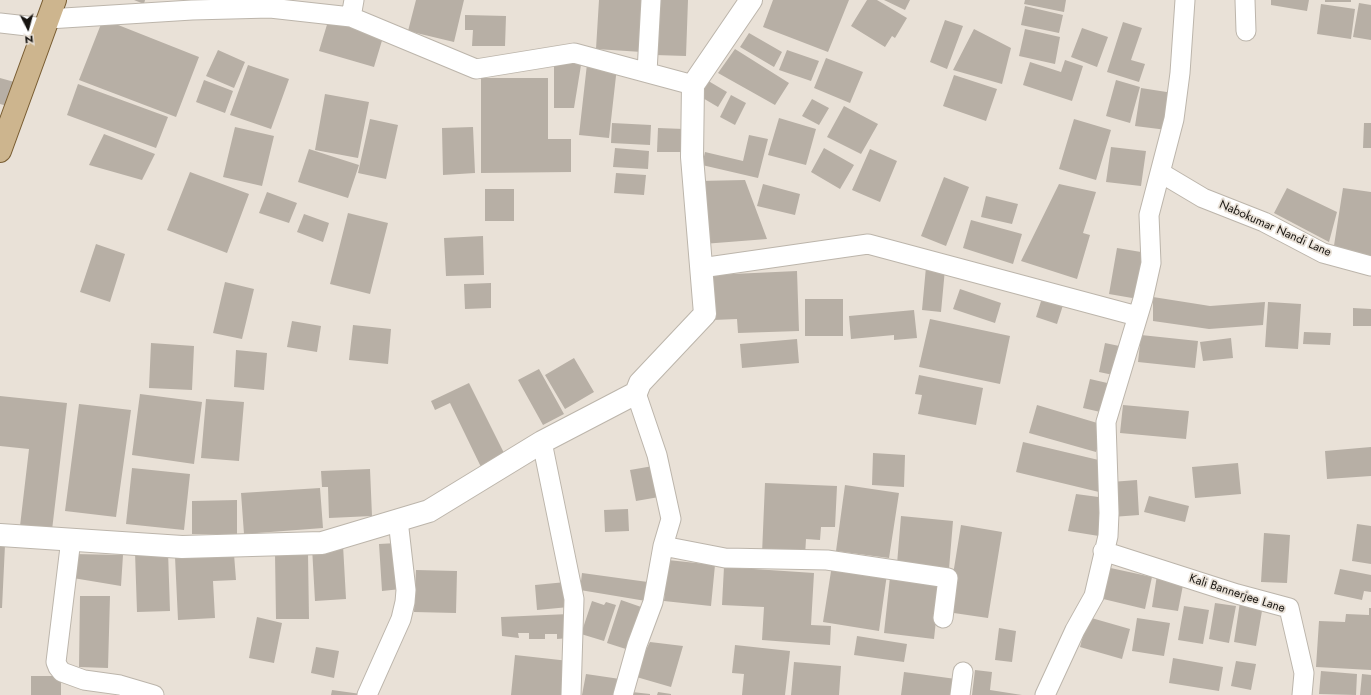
<!DOCTYPE html>
<style>
body{margin:0}
#map{position:relative;width:1371px;height:695px;overflow:hidden;background:#e9e1d7;font-family:Jost,sans-serif}
canvas{display:block}
.north{position:absolute;left:8px;top:8px;width:40px;height:40px;-webkit-text-stroke:3px #e9e1d7;paint-order:stroke;rotate:174deg;font-size:11px;font-weight:700;line-height:16px;text-align:center;color:#181511}
.north::after{content:'';display:block;margin:auto;width:14px;height:18px;background:#181511;clip-path:polygon(50% 0,100% 100%,50% 72%,0 100%)}
</style>
<div id="map">
<canvas width="1371" height="695"></canvas>
<div class="north">N</div>
</div>
<script>
const ctx = document.querySelector('canvas').getContext('2d');
ctx.lineJoin = 'round';
function paint(path, color) { ctx.fillStyle = color; ctx.fill(path, 'evenodd'); }
const toPath = rows => new Path2D(rows.map(r => 'M' + r).join(''));
function trace(path, color, width, dash) { ctx.strokeStyle = color; ctx.lineWidth = width; ctx.lineCap = dash ? 'butt' : 'round'; ctx.setLineDash(dash || []); ctx.stroke(path); }
function drawText(font, color, halo, rows, align = 'center') {
  ctx.font = font + ' Jost,sans-serif'; ctx.lineWidth = 3.5; ctx.setLineDash([]); ctx.textBaseline = 'middle'; ctx.strokeStyle = halo; ctx.fillStyle = color; for (const [text, x, y, turn = 0] of rows) {
    ctx.save(); ctx.translate(x, y); ctx.rotate((+turn || 0) * Math.PI / 180); ctx.textAlign = isNaN(turn) ? turn : align; if (halo) ctx.strokeText(text, 0, 0); ctx.fillText(text, 0, 0); ctx.restore();
  }
}
const building = toPath([
 [134,0,145,0,144,4],
 [416,0,464,0,454,42,408,31],
 [599,0,645,0,642,52,596,49],
 [657,0,688,0,686,56,655,55],
 [773,0,849,0,828,52,763,27],
 [867,0,877,0,907,18,895,38,892,36,885,47,851,26],
 [884,0,910,0,905,10],
 [1025,0,1066,0,1064,12,1024,4],
 [1271,0,1309,0,1307,11,1271,5],
 [1325,0,1351,0,1351,2,1325,2],
 [1359,3,1371,5,1371,40,1353,37],
 [1321,4,1355,9,1351,39,1317,34],
 [1025,6,1063,15,1059,33,1021,25],
 [465,15,506,16,505,46,472,46,473,30,465,30],
 [329,18,384,34,374,67,319,51],
 [103,19,199,57,176,117,79,80],
 [945,20,963,26,947,69,930,62],
 [1123,22,1142,28,1131,60,1145,64,1139,82,1107,72],
 [1082,28,1108,37,1097,67,1071,57],
 [974,29,1011,48,1002,84,953,70],
 [1025,29,1060,37,1055,64,1019,56],
 [749,33,782,52,774,67,740,47],
 [735,49,789,83,775,105,718,73],
 [218,50,245,62,234,88,206,76],
 [787,50,819,61,811,81,779,70],
 [826,58,863,72,850,103,814,88],
 [554,59,582,59,574,108,554,108],
 [1065,60,1083,66,1072,101,1023,85,1030,62,1061,72],
 [587,64,617,67,609,138,579,135],
 [248,65,289,79,271,129,230,115],
 [954,75,997,89,986,121,943,106],
 [0,78,18,83,11,107,0,104],
 [481,78,548,78,548,139,571,139,571,172,481,173],
 [705,79,727,92,718,107,696,94],
 [204,80,233,91,225,113,196,102],
 [1116,80,1140,87,1130,123,1106,116],
 [78,84,168,117,156,148,67,115],
 [1141,88,1173,93,1167,130,1135,126],
 [325,94,369,102,358,158,315,150],
 [731,95,746,103,735,125,720,117],
 [812,99,829,108,819,125,802,116],
 [844,106,878,124,861,154,827,137],
 [779,118,816,129,806,165,768,155],
 [370,119,398,125,386,179,358,173],
 [1074,119,1111,130,1096,180,1059,169],
 [612,123,651,125,650,145,611,143],
 [1364,123,1371,123,1371,148,1363,148],
 [235,127,274,136,262,186,223,177],
 [473,127,475,173,443,175,442,128],
 [658,128,684,129,684,152,657,152],
 [104,134,155,154,142,180,89,165],
 [749,135,768,139,758,178,702,165,705,152,743,161],
 [1111,147,1146,151,1141,186,1106,182],
 [615,148,649,151,648,169,613,167],
 [824,148,854,165,840,189,811,172],
 [309,149,359,165,348,198,298,182],
 [870,149,897,161,880,202,852,190],
 [190,172,249,194,227,253,167,230],
 [616,173,646,175,644,195,614,193],
 [944,177,969,187,946,246,921,236],
 [745,180,767,239,703,244,698,181],
 [763,184,800,194,795,215,757,206],
 [1059,184,1096,192,1083,233,1090,235,1077,279,1021,261],
 [1287,188,1337,212,1329,242,1274,213],
 [1343,188,1371,192,1371,258,1333,252],
 [485,189,514,189,514,221,485,221],
 [267,192,297,203,289,223,259,213],
 [986,196,1018,204,1012,224,981,217],
 [348,213,388,223,370,294,330,284],
 [304,214,329,223,323,242,297,232],
 [971,220,1022,234,1013,264,963,248],
 [483,236,484,275,446,276,444,238],
 [96,244,125,254,110,302,80,292],
 [1117,248,1147,253,1138,299,1109,294],
 [926,267,945,269,941,312,922,310],
 [797,271,799,331,738,333,737,319,713,320,711,275],
 [225,282,254,289,242,339,213,333],
 [491,283,491,308,465,309,464,284],
 [960,289,1001,303,995,323,953,309],
 [1043,295,1064,302,1057,324,1036,317],
 [1153,297,1210,306,1265,302,1263,325,1209,329,1153,321],
 [805,299,843,299,843,336,805,336],
 [1268,302,1301,304,1298,349,1265,347],
 [1353,308,1371,309,1371,326,1353,326],
 [914,310,917,338,894,340,894,335,851,339,849,316],
 [930,319,1010,336,1000,384,919,367],
 [292,321,321,326,317,352,287,347],
 [353,325,391,329,388,364,349,360],
 [1304,332,1331,333,1330,345,1303,344],
 [1141,335,1198,341,1195,368,1138,362],
 [1231,338,1233,358,1203,361,1200,342],
 [797,339,799,363,742,368,740,344],
 [151,343,194,346,192,390,149,388],
 [1105,343,1124,347,1118,376,1099,372],
 [236,350,267,353,264,390,234,387],
 [574,358,594,392,565,409,545,375],
 [539,369,564,414,543,425,518,380],
 [919,375,983,388,976,425,918,414,922,395,915,394],
 [1090,379,1116,385,1109,414,1083,408],
 [469,383,505,455,481,467,450,403,435,410,431,401],
 [140,394,202,402,194,464,132,455],
 [0,396,67,403,52,530,20,526,29,449,0,446],
 [206,399,244,402,239,461,201,458],
 [79,404,131,410,116,517,65,511],
 [1037,405,1104,425,1096,452,1029,433],
 [1123,405,1189,411,1186,439,1120,433],
 [1023,442,1107,462,1099,492,1016,472],
 [1371,447,1371,476,1327,479,1325,451],
 [873,453,905,455,904,487,872,485],
 [1238,463,1241,494,1195,498,1192,467],
 [653,466,659,497,636,501,630,470],
 [132,468,190,474,184,530,126,524],
 [370,469,372,516,329,518,328,487,322,487,321,471],
 [1137,480,1139,515,1112,517,1111,482],
 [765,483,837,486,835,527,821,527,820,540,806,539,805,556,762,554],
 [845,485,899,493,889,558,836,551],
 [320,488,323,528,244,534,241,493],
 [1076,494,1106,498,1105,537,1068,531],
 [1149,496,1189,506,1185,522,1144,512],
 [237,500,237,534,192,534,192,501],
 [628,509,629,531,605,532,604,510],
 [901,516,953,521,949,569,897,564],
 [1357,524,1371,526,1371,564,1352,561],
 [961,525,1002,532,988,618,947,612],
 [1264,533,1290,535,1287,583,1261,582],
 [397,543,401,589,382,591,379,544],
 [0,545,5,545,2,608,0,608],
 [343,545,346,599,315,601,312,547],
 [168,551,170,611,137,612,135,552],
 [308,553,309,619,276,619,275,554],
 [73,554,123,555,121,586,73,578],
 [234,554,236,580,213,581,215,618,178,620,175,557],
 [668,560,715,565,711,606,664,601],
 [832,565,887,574,879,631,823,622],
 [724,567,814,573,811,625,831,626,830,645,762,640,764,607,722,605],
 [1106,567,1152,577,1145,609,1099,598],
 [1340,569,1371,575,1371,592,1364,591,1362,600,1334,594],
 [416,570,457,571,456,613,414,612],
 [582,573,655,583,652,602,580,590],
 [1157,575,1184,580,1178,611,1152,607],
 [890,577,940,583,934,639,884,633],
 [566,582,569,607,537,610,535,585],
 [80,596,110,596,108,668,79,667],
 [621,600,644,608,629,650,607,643],
 [592,601,604,605,606,602,616,605,604,641,581,634],
 [1240,602,1263,605,1256,646,1234,642],
 [1215,603,1236,606,1229,643,1209,639],
 [1184,606,1209,610,1203,644,1178,640],
 [1369,608,1371,608,1371,670,1316,667,1319,621,1345,622,1346,614,1369,615],
 [569,614,570,638,557,639,557,634,545,634,545,639,529,639,529,633,518,633,519,638,502,636,501,617],
 [257,617,282,623,274,663,249,658],
 [1088,617,1130,629,1122,659,1080,647],
 [1137,618,1170,623,1164,656,1132,651],
 [999,628,1016,631,1012,662,995,660],
 [857,636,907,644,904,662,854,655],
 [650,642,683,646,671,687,633,676],
 [735,645,790,651,785,695,742,695,744,674,732,673],
 [316,647,339,651,334,678,311,673],
 [515,655,569,661,565,695,511,695],
 [1173,658,1223,667,1219,691,1169,683],
 [1236,661,1256,664,1251,690,1231,686],
 [794,662,841,666,839,695,791,695],
 [975,670,992,672,990,690,1022,695,972,695],
 [1321,671,1357,674,1356,695,1319,694],
 [904,672,956,679,954,695,901,695],
 [586,674,620,679,618,695,582,695],
 [1362,674,1371,675,1371,695,1360,695],
 [31,676,61,676,61,695,31,695],
 [332,690,361,694,361,695,331,695],
 [632,692,650,694,650,695,631,695],
 [658,692,671,694,671,695,657,695]
]);
const minor = toPath([
 [1245,0,1246,31],
 [351,17,354,0],
 [48,19,192,10,270,8,351,17,476,69,574,53,693,85],
 [0,23,45,28],
 [647,72,651,0],
 [1161,173,1203,198,1264,222,1323,253,1371,266],
 [701,268,868,244,1137,316],
 [542,442,574,599,571,695],
 [71,539,56,662,58,667,62,672,84,680,120,685,154,695],
 [663,546,725,558,827,560,948,578,943,618],
 [1103,551,1237,594,1289,608,1304,673,1302,695],
 [367,695,401,619,405,602,406,590,398,520],
 [623,695,637,645,653,602,663,546,671,519,657,455,636,393],
 [960,695,963,672],
 [1045,695,1075,630,1094,596,1108,536,1109,513,1106,422,1143,299,1151,263,1149,215,1174,119,1180,73,1185,0]
]);
const tertiary = toPath([
 [0,535,182,547,322,543,429,511,542,442,636,393,640,383,705,314,692,157,693,85,751,0]
]);
const primary = toPath([
 [0,151,55,0]
]);
const streetNames = [
 ["Nabokumar Nandi Lane",1275,229,24],
 ["Kali Bannerjee Lane",1237,594,18]
];
paint(building, '#b7afa5');
trace(minor, '#bcb5ab', 21);
trace(tertiary, '#bcb5ab', 24);
trace(primary, '#785c31', 24);
trace(minor, '#fff', 19);
trace(tertiary, '#fff', 22);
trace(primary, '#cdb58e', 22);
drawText('12px', '#181511', '#e9e1d7', streetNames);
</script>
